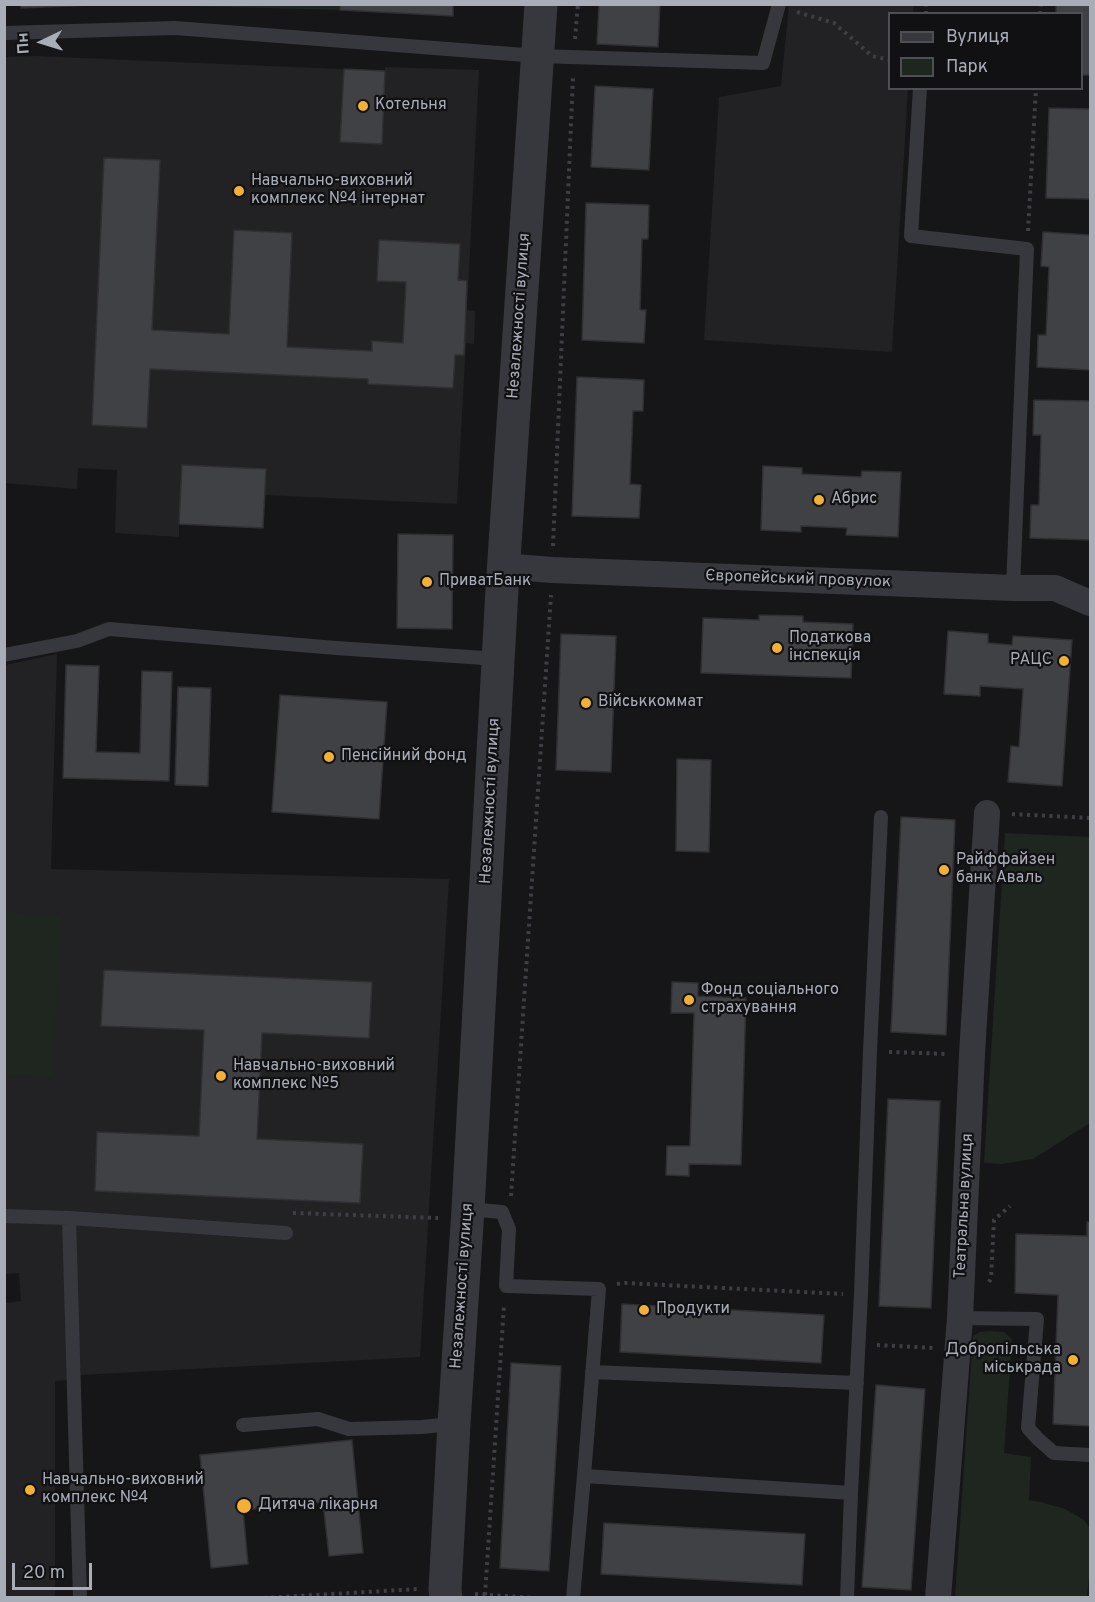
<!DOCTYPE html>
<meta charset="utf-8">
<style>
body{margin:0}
#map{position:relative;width:1095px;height:1602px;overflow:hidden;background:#161618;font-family:Overpass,sans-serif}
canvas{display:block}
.frame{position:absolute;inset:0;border:6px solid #a8adb8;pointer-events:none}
.legend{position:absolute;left:888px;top:12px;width:195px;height:78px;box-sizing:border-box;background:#111113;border:2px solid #4d4f55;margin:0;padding:8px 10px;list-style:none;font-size:18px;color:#a8adb8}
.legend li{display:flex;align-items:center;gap:12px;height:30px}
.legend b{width:30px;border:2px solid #4d4f55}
.north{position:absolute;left:12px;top:12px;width:60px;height:60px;-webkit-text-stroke:4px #111113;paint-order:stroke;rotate:266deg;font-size:16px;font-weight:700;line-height:24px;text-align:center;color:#a8adb8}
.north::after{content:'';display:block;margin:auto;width:21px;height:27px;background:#a8adb8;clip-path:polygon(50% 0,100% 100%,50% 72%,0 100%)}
.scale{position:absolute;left:12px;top:1563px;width:80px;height:27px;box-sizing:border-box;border:3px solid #a8adb8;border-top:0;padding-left:8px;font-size:18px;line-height:21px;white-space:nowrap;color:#a8adb8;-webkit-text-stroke:4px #111113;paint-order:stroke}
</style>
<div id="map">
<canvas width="1095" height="1602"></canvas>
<div class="frame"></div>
<ul class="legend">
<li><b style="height:8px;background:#37383d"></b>Вулиця</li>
<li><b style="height:16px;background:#1e261f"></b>Парк</li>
</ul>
<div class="north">Пн</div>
<div class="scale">20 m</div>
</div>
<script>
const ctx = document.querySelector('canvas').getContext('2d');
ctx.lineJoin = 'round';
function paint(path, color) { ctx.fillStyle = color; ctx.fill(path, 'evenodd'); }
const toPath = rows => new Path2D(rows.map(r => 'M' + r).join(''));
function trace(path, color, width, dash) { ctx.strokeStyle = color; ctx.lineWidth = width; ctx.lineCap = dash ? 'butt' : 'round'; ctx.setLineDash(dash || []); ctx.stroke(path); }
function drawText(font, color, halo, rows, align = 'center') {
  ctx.font = font + ' Overpass,sans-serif'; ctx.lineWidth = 4.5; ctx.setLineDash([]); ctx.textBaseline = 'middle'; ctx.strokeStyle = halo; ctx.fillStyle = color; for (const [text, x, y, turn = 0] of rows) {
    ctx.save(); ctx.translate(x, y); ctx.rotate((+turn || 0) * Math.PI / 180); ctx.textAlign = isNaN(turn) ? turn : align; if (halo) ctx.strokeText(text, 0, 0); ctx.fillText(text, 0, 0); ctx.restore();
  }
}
const built = toPath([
 [789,5,914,5,913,13,890,14,890,88,908,89,892,352,704,340,719,97,781,86],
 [35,56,385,71,385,67,479,70,467,310,475,311,474,344,466,343,457,504,265,495,263,528,179,524,179,537,115,533,117,470,78,468,77,489,5,483,4,57],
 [57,654,51,869,449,879,420,1357,79,1375,68,1380,55,1381,55,1597,5,1597,5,1303,21,1301,19,1273,5,1274,5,665]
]);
const green = toPath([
 [154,5,340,5,340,10],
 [1005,833,1090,837,1090,1123,1033,1159,1002,1164,984,1163],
 [4,912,62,915,52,1077,5,1074],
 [989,1331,1004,1332,1012,1339,1004,1453,1031,1457,1029,1500,1041,1502,1065,1509,1084,1520,1090,1529,1090,1566,1087,1597,955,1597,973,1336,980,1332]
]);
const building = toPath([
 [21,4,114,4,21,8,21,4],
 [340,4,453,4,453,16,340,10,340,4],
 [599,4,660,4,658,47,597,44,599,4],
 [1056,4,1090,4,1090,75,1082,75,1082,14,1056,14,1056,4],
 [344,69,385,71,382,144,340,142,344,69],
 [595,86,653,89,649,170,591,167,595,86],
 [1049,108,1090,109,1090,199,1046,198,1049,108],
 [104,158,160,160,152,330,229,334,234,230,292,233,287,347,372,351,372,341,403,343,406,282,377,281,379,240,460,244,458,280,467,281,464,355,455,355,453,388,368,384,368,379,150,369,147,428,92,425,104,158],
 [586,203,649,205,648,239,642,239,640,310,646,310,644,343,582,340,586,203],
 [1043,232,1090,235,1090,370,1037,367,1038,335,1046,335,1049,267,1041,266,1043,232],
 [577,377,644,380,643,411,633,411,630,484,641,485,639,518,572,516,577,377],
 [1034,400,1090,401,1090,540,1030,538,1031,505,1039,505,1041,435,1033,435,1034,400],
 [182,465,266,469,263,528,179,524,182,465],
 [763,466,802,468,802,474,861,477,862,471,901,472,898,537,846,535,847,528,801,526,801,532,761,530,763,466],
 [398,534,453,535,452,629,397,628,398,534],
 [759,615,803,616,803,622,853,624,851,678,701,673,703,618,759,620,759,615],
 [948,631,988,634,988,643,1012,645,1013,636,1072,640,1062,786,1008,782,1011,746,1019,747,1023,689,980,686,980,696,944,694,948,631],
 [561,634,616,636,611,772,556,770,561,634],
 [66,665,99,666,96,752,140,753,142,671,172,672,169,781,63,778,66,665],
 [178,687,211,688,208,786,175,785,178,687],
 [280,695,387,702,379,819,272,812,280,695],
 [677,759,711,760,709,852,676,851,677,759],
 [901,817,955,820,946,1035,891,1032,901,817],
 [104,970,372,982,369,1038,262,1033,257,1139,363,1144,360,1203,95,1191,97,1132,199,1136,204,1030,101,1026,104,970],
 [672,982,698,983,698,996,746,998,741,1165,689,1164,689,1176,666,1175,667,1146,690,1146,694,1013,671,1013,672,982],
 [888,1099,940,1101,931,1308,879,1306,888,1099],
 [1087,1222,1090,1222,1090,1426,1053,1424,1058,1295,1015,1293,1016,1234,1087,1236,1087,1222],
 [622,1304,824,1315,821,1363,620,1352,622,1304],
 [511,1363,561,1366,549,1571,500,1568,511,1363],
 [876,1385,925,1389,911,1590,862,1587,876,1385],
 [352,1440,363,1553,329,1556,323,1502,243,1510,248,1564,211,1568,200,1455,352,1440],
 [604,1523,805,1534,802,1585,601,1574,604,1523]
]);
const path = toPath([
 [797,12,834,23,872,56,890,60],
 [926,14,926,4],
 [1040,14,1041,4],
 [575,39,578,4],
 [1028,231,1036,88],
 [553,546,573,77],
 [1012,814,1090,818],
 [889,1052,948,1054],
 [511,1196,551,595],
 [293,1213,438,1218],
 [989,1282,991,1278,994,1220,1010,1206],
 [617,1284,625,1283,843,1294],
 [877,1345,933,1348],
 [475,1594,534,1598],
 [485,1595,504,1305],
 [264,1598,417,1589]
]);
const service = toPath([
 [4,33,175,28,538,56,763,63,779,4],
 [920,88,911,236,1027,249,1013,588],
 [4,655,77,641,109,629,336,648,499,659],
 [468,1209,502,1212,509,1229,506,1286,599,1289,584,1476,851,1493,847,1598],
 [4,1216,69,1218,286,1233],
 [69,1218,80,1598],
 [960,1318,1037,1319,1028,1428,1038,1439,1054,1453,1090,1455],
 [592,1372,857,1383],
 [243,1425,318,1419,349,1429,421,1427,454,1424],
 [851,1493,861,1294,870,1051,881,817],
 [573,1598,584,1476]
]);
const minor = toPath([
 [503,566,552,570,1013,588,1055,588,1090,603],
 [938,1598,960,1318,972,1054,987,813]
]);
const tertiary = toPath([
 [446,1598,445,1589,454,1424,468,1209,502,589,541,4]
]);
const markers = [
 [363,106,6,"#f2b134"],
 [239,191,6,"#f2b134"],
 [819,500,6,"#f2b134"],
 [427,582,6,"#f2b134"],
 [777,648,6,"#f2b134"],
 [1064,661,6,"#f2b134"],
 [586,703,6,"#f2b134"],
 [329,757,6,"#f2b134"],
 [944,870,6,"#f2b134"],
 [689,1000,6,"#f2b134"],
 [221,1076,6,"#f2b134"],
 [644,1310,6,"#f2b134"],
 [1073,1360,6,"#f2b134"],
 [30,1490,6,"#f2b134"],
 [244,1506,8,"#f2b134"]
];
const poiNames = [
 ["Котельня",375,106],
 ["Навчально-виховний",251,182],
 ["комплекс №4 інтернат",251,200],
 ["Абрис",831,500],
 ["ПриватБанк",439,582],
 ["Податкова",789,639],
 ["інспекція",789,657],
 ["РАЦС",1052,661,"right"],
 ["Військкоммат",598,703],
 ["Пенсійний фонд",341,757],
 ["Райффайзен",956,861],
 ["банк Аваль",956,879],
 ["Фонд соціального",701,991],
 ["страхування",701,1009],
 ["Навчально-виховний",233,1067],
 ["комплекс №5",233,1085],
 ["Продукти",656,1310],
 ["Добропільська",1061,1351,"right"],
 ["міськрада",1061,1369,"right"],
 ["Навчально-виховний",42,1481],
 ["комплекс №4",42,1499],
 ["Дитяча лікарня",258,1506]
];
const streetNames = [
 ["Незалежності вулиця",520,316,-86],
 ["Європейський провулок",798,580,2],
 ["Незалежності вулиця",491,801,-87],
 ["Театральна вулиця",965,1206,-87],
 ["Незалежності вулиця",463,1286,-86]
];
paint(built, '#222225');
paint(green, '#1e261f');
paint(building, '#404145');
trace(building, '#303034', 1.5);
trace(path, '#3d3f44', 4, [3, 4.5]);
trace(service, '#37383d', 14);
trace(minor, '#37383d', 26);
trace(tertiary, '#37383d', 33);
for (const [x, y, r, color] of markers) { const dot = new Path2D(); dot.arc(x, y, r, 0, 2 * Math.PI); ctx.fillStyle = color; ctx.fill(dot); trace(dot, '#111113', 2); }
drawText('16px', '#a8adb8', '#111113', poiNames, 'left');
drawText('16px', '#a8adb8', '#111113', streetNames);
</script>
